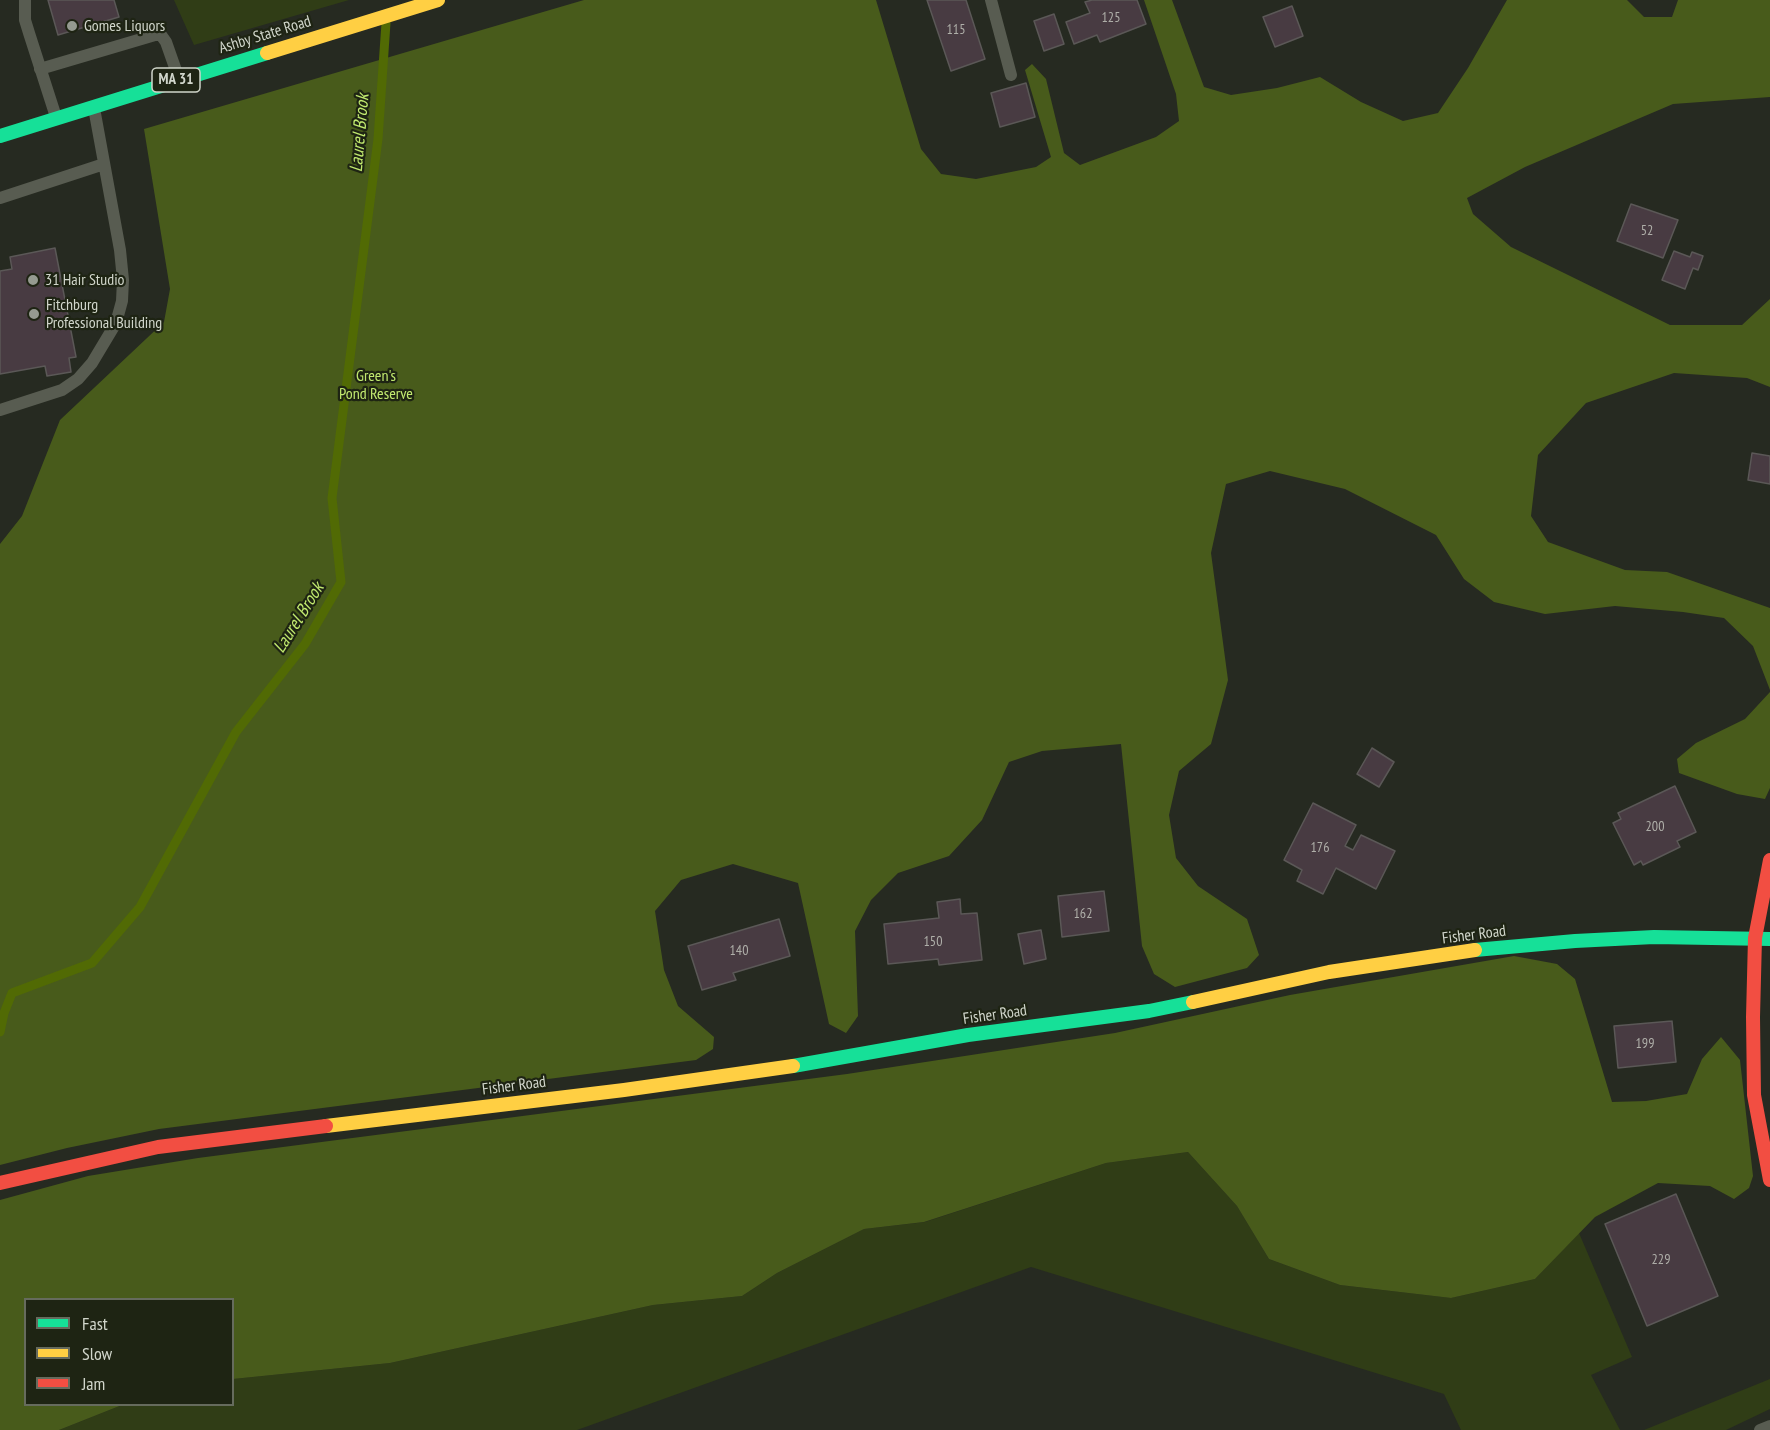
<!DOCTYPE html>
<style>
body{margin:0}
#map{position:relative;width:1770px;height:1430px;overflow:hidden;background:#262a21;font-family:"PT Sans Narrow",sans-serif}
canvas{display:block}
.legend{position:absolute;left:24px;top:1298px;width:210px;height:108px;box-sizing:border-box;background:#1e2413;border:2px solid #666b5d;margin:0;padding:8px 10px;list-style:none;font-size:18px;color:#d1d6cb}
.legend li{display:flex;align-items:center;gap:12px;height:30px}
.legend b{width:30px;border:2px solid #666b5d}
</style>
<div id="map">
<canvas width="1770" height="1430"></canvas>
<ul class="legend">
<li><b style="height:8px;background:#16e098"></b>Fast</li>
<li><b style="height:8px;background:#ffcf43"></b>Slow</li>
<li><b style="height:8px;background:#f24e42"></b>Jam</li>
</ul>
</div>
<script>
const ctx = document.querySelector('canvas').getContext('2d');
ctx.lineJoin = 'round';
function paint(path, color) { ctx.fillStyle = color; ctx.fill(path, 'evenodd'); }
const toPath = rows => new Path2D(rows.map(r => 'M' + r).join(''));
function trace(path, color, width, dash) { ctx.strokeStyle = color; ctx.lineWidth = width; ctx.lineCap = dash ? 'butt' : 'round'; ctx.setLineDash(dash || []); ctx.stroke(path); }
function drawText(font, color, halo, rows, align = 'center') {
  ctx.font = font + ' "PT Sans Narrow",sans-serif'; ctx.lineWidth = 4.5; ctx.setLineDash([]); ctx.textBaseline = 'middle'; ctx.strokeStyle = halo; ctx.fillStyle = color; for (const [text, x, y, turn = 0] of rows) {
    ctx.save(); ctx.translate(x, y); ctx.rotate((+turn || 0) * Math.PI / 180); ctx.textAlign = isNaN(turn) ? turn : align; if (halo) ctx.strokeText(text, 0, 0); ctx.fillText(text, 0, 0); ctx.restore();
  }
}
const green = toPath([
 [174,0,349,0,194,45],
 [1188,1152,1237,1206,1269,1259,1340,1285,1451,1298,1535,1279,1579,1233,1632,1357,1591,1375,1620,1430,1461,1430,1444,1394,1031,1267,577,1430,59,1430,122,1405,232,1404,233,1379,390,1363,653,1305,742,1296,777,1273,864,1229,925,1222,1106,1163],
 [1770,1379,1770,1409,1726,1430,1644,1430]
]);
const forest = toPath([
 [584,0,876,0,921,149,941,174,976,179,1036,167,1051,157,1025,70,1032,64,1046,79,1064,153,1080,165,1156,137,1179,121,1176,94,1144,0,1172,0,1204,87,1231,95,1277,88,1320,77,1361,102,1403,121,1438,113,1468,68,1507,0,1627,0,1644,17,1672,17,1678,0,1770,0,1770,97,1673,104,1525,167,1467,198,1473,214,1511,247,1670,325,1742,325,1770,299,1770,387,1747,378,1674,373,1586,403,1538,455,1531,516,1548,542,1625,570,1667,572,1770,608,1770,690,1753,646,1724,618,1683,612,1615,606,1545,614,1494,602,1464,579,1436,535,1345,489,1270,471,1226,484,1211,553,1228,680,1211,744,1179,771,1169,815,1176,858,1198,886,1247,919,1259,955,1247,968,1175,987,1154,974,1142,946,1121,744,1042,751,1009,762,982,820,949,856,898,873,871,900,855,931,858,1016,846,1033,829,1024,798,883,733,864,681,880,655,911,664,970,678,1006,714,1037,713,1049,696,1060,159,1129,67,1148,0,1165,0,544,22,516,60,420,164,322,170,289,144,129],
 [1770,692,1770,788,1765,799,1737,794,1679,773,1677,759,1696,743,1745,719],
 [1514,956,1557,964,1575,979,1612,1102,1646,1101,1687,1094,1702,1059,1721,1037,1740,1060,1753,1176,1749,1188,1734,1199,1710,1186,1658,1183,1595,1217,1535,1279,1451,1298,1340,1285,1269,1259,1237,1206,1188,1152,1106,1163,924,1222,864,1229,777,1273,742,1296,653,1305,390,1363,233,1379,232,1300,26,1300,26,1404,122,1405,59,1430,0,1430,0,1200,88,1176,198,1158,847,1074,1115,1033,1290,995]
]);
const stream = toPath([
 [0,1032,4,1013,12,993,92,963,140,907,236,732,305,644,341,582,332,498,378,139,386,23]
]);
const building = toPath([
 [48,0,114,0,119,17,58,35,48,0],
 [927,0,966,0,985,59,951,71,927,0],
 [1092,0,1137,0,1146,24,1100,42,1097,35,1074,44,1066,22,1090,13,1085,2,1092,0],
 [1292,6,1303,36,1275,47,1263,17,1292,6],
 [1054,14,1064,44,1044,51,1034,21,1054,14],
 [1026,83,1035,117,1000,127,991,93,1026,83],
 [1631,204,1678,220,1663,258,1617,241,1631,204],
 [55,248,76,357,69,358,71,372,47,376,45,366,0,374,0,271,12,269,10,257,55,248],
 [1674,251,1690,257,1692,252,1703,256,1698,270,1693,268,1685,289,1662,280,1674,251],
 [1752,453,1770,456,1770,484,1748,480,1752,453],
 [1372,748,1394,762,1379,787,1357,774,1372,748],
 [1675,786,1696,832,1677,841,1680,847,1643,865,1641,861,1634,865,1613,823,1621,819,1618,813,1675,786],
 [1313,803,1356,825,1345,846,1353,850,1361,835,1395,851,1376,889,1336,868,1323,894,1297,881,1302,870,1284,860,1313,803],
 [1104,891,1109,931,1062,937,1058,896,1104,891],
 [960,899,961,914,977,913,982,960,939,965,938,959,888,964,884,924,939,918,937,902,960,899],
 [779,919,790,956,733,973,736,980,702,990,688,946,779,919],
 [1041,930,1046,959,1024,964,1018,934,1041,930],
 [1672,1021,1676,1062,1618,1068,1614,1026,1672,1021],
 [1676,1194,1718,1296,1647,1326,1605,1224,1676,1194]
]);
const lane = toPath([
 [25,0,25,20,29,33,56,117],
 [991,0,1011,75],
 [40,69,155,35,161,35,166,42,179,79],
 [0,198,104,164],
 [0,410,62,390,78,379,92,363,116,323,122,301,123,280,120,250,94,108],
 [1760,1430,1770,1426]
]);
const fast = toPath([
 [0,136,267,53],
 [1475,950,1575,941,1654,937,1770,939],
 [793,1066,968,1035,1149,1011,1193,1002]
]);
const slow = toPath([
 [267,53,438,0],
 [1193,1002,1329,972,1475,950],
 [326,1126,624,1090,793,1066]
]);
const jam = toPath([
 [1770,860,1755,938,1753,1017,1754,1095,1770,1180],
 [0,1183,158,1147,326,1126]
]);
const markers = [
 [72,26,6,"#959a90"],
 [33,280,6,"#959a90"],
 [34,314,6,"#959a90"]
];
const numberNames = [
 ["125",1111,18],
 ["115",956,30],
 ["52",1647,231],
 ["200",1655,827],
 ["176",1320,848],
 ["162",1083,914],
 ["150",933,942],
 ["140",739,951],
 ["199",1645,1044],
 ["229",1661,1260]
];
const shields = [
 [176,80,48]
];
const shieldNames = [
 ["MA 31",176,80]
];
const poiNames = [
 ["Gomes Liquors",84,26],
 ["31 Hair Studio",45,280],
 ["Fitchburg",46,305],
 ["Professional Building",46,323]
];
const streetNames = [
 ["Ashby State Road",265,35,-17],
 ["Fisher Road",1474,935,-7],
 ["Fisher Road",995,1015,-8],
 ["Fisher Road",514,1086,-7]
];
const parkNames = [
 ["Green's",376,376],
 ["Pond Reserve",376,394]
];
const waterNames = [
 ["Laurel Brook",360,133,-85],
 ["Laurel Brook",299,618,-58]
];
paint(green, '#303d16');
paint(forest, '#485b1b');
trace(stream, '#516a04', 9);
paint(building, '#483b42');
trace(building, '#5b5857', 1.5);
trace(lane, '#585c51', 12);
trace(fast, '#16e098', 14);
trace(slow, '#ffcf43', 14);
trace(jam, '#f24e42', 14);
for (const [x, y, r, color] of markers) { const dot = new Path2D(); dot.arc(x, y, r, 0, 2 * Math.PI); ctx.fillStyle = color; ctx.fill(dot); trace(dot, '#1e2413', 2); }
drawText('14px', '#afafa9', null, numberNames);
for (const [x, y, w] of shields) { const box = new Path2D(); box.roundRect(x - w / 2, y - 12, w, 24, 4.5); ctx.fillStyle = '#1e2413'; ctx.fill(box); trace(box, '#d1d6cb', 1.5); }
drawText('bold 15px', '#d1d6cb', null, shieldNames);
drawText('16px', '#d1d6cb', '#1e2413', poiNames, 'left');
drawText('16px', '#d1d6cb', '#1e2413', streetNames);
drawText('16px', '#c1e96f', '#1e2413', parkNames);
drawText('italic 18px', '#c1e96f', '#1e2413', waterNames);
</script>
